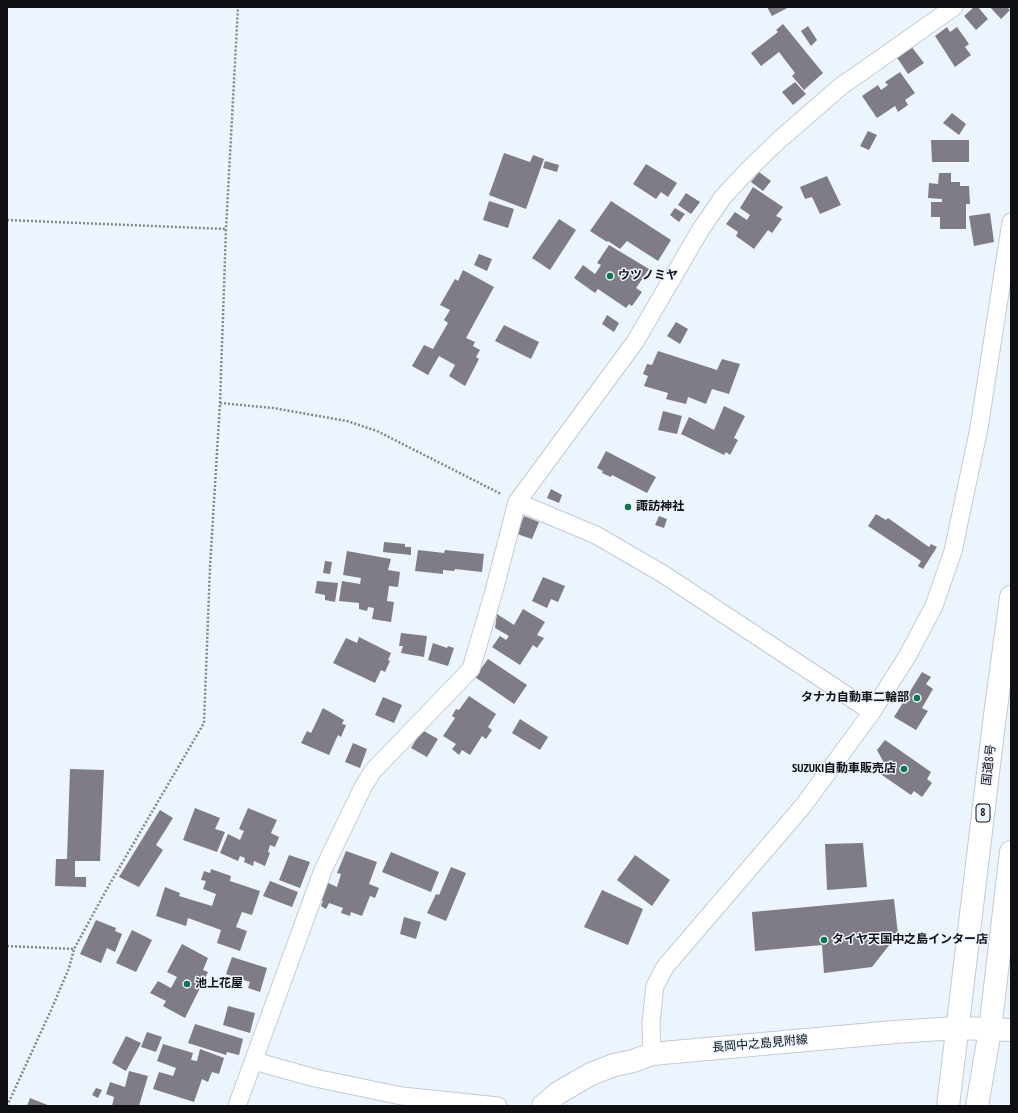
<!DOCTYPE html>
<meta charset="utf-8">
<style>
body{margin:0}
#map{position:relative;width:1018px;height:1113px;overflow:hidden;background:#ecf4fd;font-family:"PT Sans Narrow",sans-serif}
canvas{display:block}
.frame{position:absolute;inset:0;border:8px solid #0e1013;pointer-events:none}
</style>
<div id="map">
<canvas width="1018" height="1113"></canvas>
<div class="frame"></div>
</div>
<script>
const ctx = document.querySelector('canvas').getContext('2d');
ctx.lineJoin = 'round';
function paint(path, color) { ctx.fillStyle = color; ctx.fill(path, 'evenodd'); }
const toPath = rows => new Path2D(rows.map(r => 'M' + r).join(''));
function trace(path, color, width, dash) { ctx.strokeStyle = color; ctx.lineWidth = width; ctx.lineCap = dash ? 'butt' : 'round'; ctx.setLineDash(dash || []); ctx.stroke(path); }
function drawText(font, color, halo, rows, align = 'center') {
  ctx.font = font + ' "PT Sans Narrow","Noto Sans JP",sans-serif'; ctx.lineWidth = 3; ctx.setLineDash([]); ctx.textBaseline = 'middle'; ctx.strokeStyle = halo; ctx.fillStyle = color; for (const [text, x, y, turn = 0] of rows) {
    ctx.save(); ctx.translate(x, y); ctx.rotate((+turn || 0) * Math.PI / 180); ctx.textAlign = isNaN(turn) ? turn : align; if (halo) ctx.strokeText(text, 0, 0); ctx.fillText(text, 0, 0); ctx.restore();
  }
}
const building = toPath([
 [767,7,789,7,772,16],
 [974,7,978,7,988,19,976,30,964,16],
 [990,7,1007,7,1010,10,1001,19],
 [783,24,823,73,804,90,792,76,795,73,779,52,761,66,751,53,778,32,776,30],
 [808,26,817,40,811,46,801,31],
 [947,27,950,32,957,27,969,44,965,47,971,55,955,67,935,36],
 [911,46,924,63,908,74,896,56],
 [900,72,915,93,905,100,908,105,898,112,895,106,877,118,862,96,878,85,881,90,888,85,885,82],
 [795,82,806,94,793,105,782,92],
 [952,113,966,124,959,135,943,123],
 [868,131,877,135,869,150,860,146],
 [931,140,969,140,969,162,932,162],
 [504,153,530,162,533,155,544,159,526,209,489,195],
 [545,161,559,165,557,172,543,168],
 [646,164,677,183,668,197,661,192,656,199,633,184],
 [759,172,771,181,763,191,751,182],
 [939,173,951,173,951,182,960,182,960,186,969,186,970,204,966,204,966,229,940,229,940,217,931,217,931,202,942,202,942,199,928,198,929,183,938,184],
 [827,176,841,205,820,214,812,197,805,199,800,187],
 [753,187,783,207,776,216,782,219,772,233,768,230,754,249,736,236,738,232,726,224,735,212,747,220,750,215,740,208],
 [686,193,700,202,691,214,678,205],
 [489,201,514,209,508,228,483,220],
 [611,201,671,240,658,261,627,241,620,249,608,241,607,242,590,231],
 [675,208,685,214,679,222,670,215],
 [990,213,994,242,974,246,969,216],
 [559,219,576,230,550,270,532,258],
 [609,245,649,269,636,288,642,292,632,306,629,304,626,308,598,289,595,293,574,278,583,265,595,274,601,265,597,263],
 [479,254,492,259,487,271,474,265],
 [463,270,494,287,466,338,475,342,473,346,480,350,476,357,479,359,465,386,449,376,455,365,439,356,428,375,412,366,424,345,433,349,448,323,444,320,450,310,440,305,455,279,458,281],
 [607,315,619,323,614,332,602,324],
 [676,322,688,329,680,344,667,336],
 [504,325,539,342,531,359,495,341],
 [658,351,717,370,722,359,740,364,729,394,712,389,706,404,688,397,686,404,666,399,668,393,644,386,648,376,643,374,647,364,652,365],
 [724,406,745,416,734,438,738,440,730,455,726,452,724,455,681,434,689,417,714,430],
 [663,411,682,416,677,434,658,430],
 [606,451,656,477,647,493,612,475,611,477,602,473,603,471,597,468],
 [551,489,562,495,559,503,547,498],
 [876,514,886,520,888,518,929,547,931,544,937,547,923,569,918,566,921,561,868,526],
 [524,516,539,522,532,539,517,534],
 [659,516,667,519,664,528,655,525],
 [384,542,405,544,405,547,411,547,411,555,383,552],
 [418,550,444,553,445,550,484,554,482,572,455,569,454,571,443,570,443,574,415,571],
 [347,551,391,559,388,570,400,572,398,587,389,586,387,601,394,602,391,622,372,619,374,608,368,607,367,611,359,609,359,603,339,601,342,581,360,584,361,578,343,575],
 [325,561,332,562,330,574,323,573],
 [543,577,565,586,558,602,551,599,547,608,532,601],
 [317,581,338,583,335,602,325,600,325,595,315,593],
 [523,609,545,622,537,635,544,638,537,648,533,645,520,665,492,647,500,636,506,640,509,636,495,628,497,614,514,625],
 [401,633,427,636,424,657,401,653,403,646,399,646],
 [359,637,391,653,388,660,390,661,385,672,381,670,375,683,333,663,346,638,357,643],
 [433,643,447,648,448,646,454,648,448,666,428,660],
 [488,659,527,685,514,704,475,677],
 [922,672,931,677,926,684,933,689,922,708,928,711,916,730,894,717],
 [469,696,496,714,488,727,492,730,486,739,482,736,470,755,462,750,459,755,452,749,456,744,443,736,455,718,452,716,456,709,459,710],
 [383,697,402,705,394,723,375,715],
 [323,708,344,720,342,724,346,725,341,737,338,735,329,755,301,743,307,731,311,733],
 [520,719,548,737,540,750,512,733],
 [422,730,438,739,427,757,411,748],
 [885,740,931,772,927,779,932,783,922,797,914,791,911,795,879,773,885,765,877,750],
 [353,743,367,749,360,768,345,762],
 [70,769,104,770,100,861,75,861,75,877,86,877,86,887,55,886,56,859,67,859],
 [195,808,220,818,215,829,225,832,217,852,183,840],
 [248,808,277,820,271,833,279,837,275,847,270,845,268,852,270,853,265,866,254,861,253,866,244,862,245,858,240,856,238,861,220,853,228,834,240,840,244,831,239,829],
 [160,810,173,818,156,845,163,850,139,887,119,877],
 [863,843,867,887,827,890,825,844],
 [346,851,377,862,369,884,379,888,375,898,370,896,362,916,351,912,350,916,341,913,343,908,329,903,326,909,321,906,323,901,320,900,326,882,337,887,341,874,337,873],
 [391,852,439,872,431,892,382,872],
 [289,855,310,862,300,888,279,880],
 [635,855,670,880,652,906,617,880],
 [451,867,466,873,446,921,427,913,436,894,439,895],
 [211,869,231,876,230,881,260,891,252,915,242,912,236,927,247,931,240,951,217,943,221,930,188,918,186,926,156,916,165,887,180,893,179,896,212,906,216,894,203,889,206,881,201,880,204,871,210,873],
 [270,881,298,892,292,907,263,896],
 [602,890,643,909,628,945,584,927],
 [894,899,898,934,872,967,824,973,822,945,755,951,752,912],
 [404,917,421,922,416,939,400,934],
 [96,920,116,928,115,931,122,934,115,952,107,948,101,963,80,954],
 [132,930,152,940,136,972,116,963],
 [182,944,208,958,203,970,208,972,185,1018,163,1006,166,1001,150,993,158,981,171,988,177,977,167,972],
 [232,957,267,968,260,992,248,988,250,982,226,974],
 [228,1006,255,1013,250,1033,223,1025],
 [195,1024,243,1039,239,1055,227,1052,226,1055,188,1043],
 [147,1032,162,1037,156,1052,141,1047],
 [126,1036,141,1043,126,1071,112,1063],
 [163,1044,193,1053,191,1060,197,1061,200,1049,224,1058,219,1074,212,1072,208,1082,202,1079,194,1102,153,1089,159,1072,173,1076,176,1068,157,1061],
 [129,1071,148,1076,139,1106,112,1106,114,1097,106,1094,110,1082,125,1087],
 [96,1088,102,1090,98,1098,92,1095],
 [30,1098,50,1106,27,1106]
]);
const path = toPath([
 [7,220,226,229],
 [220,403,273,408,347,421,377,431,501,494],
 [7,946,74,949],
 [7,1106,52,1008,69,968,74,949,108,887,204,723,210,567,220,403,226,229,238,7]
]);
const street = toPath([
 [517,502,635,342,701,229,723,197,747,171,778,141,840,87,954,7],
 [652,1054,651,1022,654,994,655,986,665,967,803,806,872,712,908,655,934,606,953,551,979,428,1011,222],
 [254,1061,315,1078,402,1096,498,1106],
 [237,1106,323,870,363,787,373,771,471,669,494,591,517,502,596,535,663,574,872,712]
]);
const secondary = toPath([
 [543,1106,558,1093,591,1074,614,1065,633,1061,652,1054,895,1032,958,1028,1011,1030]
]);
const highway = toPath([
 [948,1106,994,723,1011,597],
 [977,1106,990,1030,1011,852]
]);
const markers = [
 [610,276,4,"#0b764f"],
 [628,507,4,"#0b764f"],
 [917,698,4,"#0b764f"],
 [904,769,4,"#0b764f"],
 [824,940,4,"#0b764f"],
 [187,984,4,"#0b764f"]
];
const shields = [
 [983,813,14]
];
const shieldNames = [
 ["8",983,813]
];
const poiNames = [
 ["ウツノミヤ",618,276],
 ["諏訪神社",636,507],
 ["タナカ自動車二輪部",909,698,"right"],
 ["SUZUKI自動車販売店",896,769,"right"],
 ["タイヤ天国中之島インター店",832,940],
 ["池上花屋",195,984]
];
const streetNames = [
 ["国道8号",989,765,-83],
 ["長岡中之島見附線",760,1044,-5]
];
paint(building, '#7f7c86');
trace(street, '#c3cbd4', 19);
trace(secondary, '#c3cbd4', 24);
trace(highway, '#c3cbd4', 24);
trace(path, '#81868c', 2.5, [2, 2]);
trace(street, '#fff', 17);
trace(secondary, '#fff', 22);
trace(highway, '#fff', 22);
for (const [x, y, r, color] of markers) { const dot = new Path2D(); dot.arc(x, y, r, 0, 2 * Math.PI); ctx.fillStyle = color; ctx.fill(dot); trace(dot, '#ecf4fd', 1.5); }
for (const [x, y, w] of shields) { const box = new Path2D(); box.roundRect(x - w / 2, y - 9, w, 18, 3); ctx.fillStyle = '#ecf4fd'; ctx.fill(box); trace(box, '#0e1013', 1); }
drawText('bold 11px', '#0e1013', null, shieldNames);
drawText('bold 12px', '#0e1013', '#ecf4fd', poiNames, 'left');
drawText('12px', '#0e1013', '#ecf4fd', streetNames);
</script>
